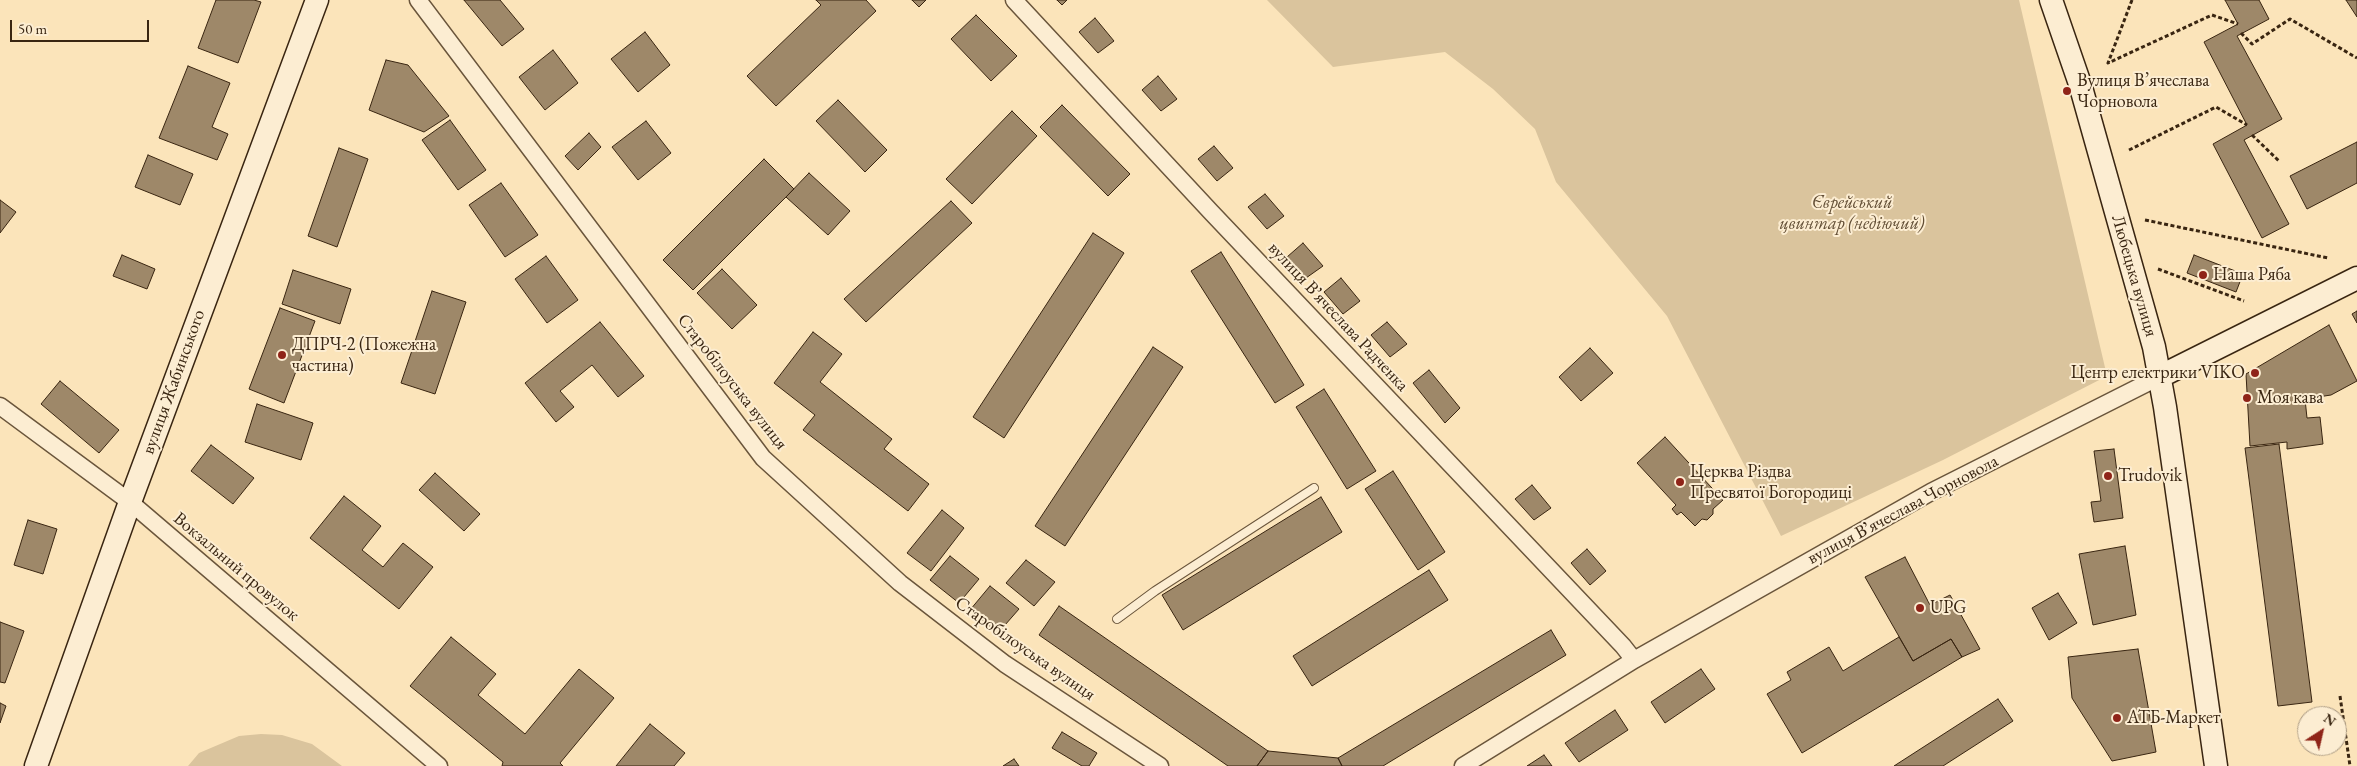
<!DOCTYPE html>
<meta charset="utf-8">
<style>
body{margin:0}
#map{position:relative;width:2357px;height:766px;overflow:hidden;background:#fbe4ba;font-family:"EB Garamond",serif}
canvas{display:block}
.north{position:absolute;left:2297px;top:706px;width:50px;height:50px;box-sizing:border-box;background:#fcedd2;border:1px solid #ae9d85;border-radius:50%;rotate:35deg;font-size:14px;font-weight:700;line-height:20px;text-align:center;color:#392511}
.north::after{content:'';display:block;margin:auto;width:18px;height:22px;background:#8f2418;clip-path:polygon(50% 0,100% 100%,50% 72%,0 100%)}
.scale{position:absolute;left:10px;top:20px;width:139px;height:22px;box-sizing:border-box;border:2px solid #392511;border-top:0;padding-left:6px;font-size:15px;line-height:18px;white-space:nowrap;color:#392511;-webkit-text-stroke:4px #fcedd2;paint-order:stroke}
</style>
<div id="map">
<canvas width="2357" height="766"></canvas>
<div class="north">N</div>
<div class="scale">50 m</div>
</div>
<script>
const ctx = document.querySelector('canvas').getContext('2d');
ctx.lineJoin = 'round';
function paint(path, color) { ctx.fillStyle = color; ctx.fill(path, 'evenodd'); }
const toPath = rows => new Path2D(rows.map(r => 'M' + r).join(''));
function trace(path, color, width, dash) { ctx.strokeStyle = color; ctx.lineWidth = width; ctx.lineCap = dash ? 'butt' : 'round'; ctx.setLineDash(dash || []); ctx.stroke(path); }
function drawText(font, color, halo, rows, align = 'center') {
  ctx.font = font + ' "EB Garamond",serif'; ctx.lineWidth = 4; ctx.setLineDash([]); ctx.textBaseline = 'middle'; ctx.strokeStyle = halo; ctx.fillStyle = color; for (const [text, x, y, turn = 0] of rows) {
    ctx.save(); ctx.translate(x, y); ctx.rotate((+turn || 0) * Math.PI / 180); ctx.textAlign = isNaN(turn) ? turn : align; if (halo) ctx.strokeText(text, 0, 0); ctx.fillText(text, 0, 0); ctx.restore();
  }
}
const green = toPath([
 [1267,0,2019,0,2107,376,1943,460,1781,536,1667,316,1556,182,1535,129,1493,89,1445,52,1333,67],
 [261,734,282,735,312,744,342,766,188,766,199,753,239,736]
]);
const building = toPath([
 [216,0,254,0,261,2,238,63,198,48,216,0],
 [464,0,500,0,524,29,502,46,464,0],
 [816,0,866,0,876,11,776,106,747,76,821,5,816,0],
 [912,0,926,0,919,7,912,0],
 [1057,0,1067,0,1062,5,1057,0],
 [2225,0,2259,0,2269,19,2237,36,2282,119,2244,140,2289,224,2262,238,2213,144,2247,125,2204,42,2238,24,2225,0],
 [2346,0,2357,0,2357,17,2346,0],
 [976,15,1017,56,991,81,951,39,976,15],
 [1095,18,1114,41,1098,53,1079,32,1095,18],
 [645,32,670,65,638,92,611,59,645,32],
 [553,50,578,83,545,110,519,77,553,50],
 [386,60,408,65,449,116,424,132,369,110,386,60],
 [188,66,230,83,212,127,228,134,217,160,159,138,188,66],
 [1158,76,1177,99,1161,111,1142,90,1158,76],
 [838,100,887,150,865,172,816,121,838,100],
 [1062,105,1130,174,1108,196,1040,127,1062,105],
 [1012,111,1037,136,972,204,946,179,1012,111],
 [450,120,486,170,458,190,422,140,450,120],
 [646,121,671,153,638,180,612,147,646,121],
 [589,133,601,147,578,170,565,156,589,133],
 [2357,142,2357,183,2307,209,2290,176,2357,142],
 [1214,146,1233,168,1217,181,1198,159,1214,146],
 [339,148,368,159,337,247,308,236,339,148],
 [148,155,193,174,180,205,135,187,148,155],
 [764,159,794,189,693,290,663,260,764,159],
 [809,173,850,211,828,235,786,197,809,173],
 [501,183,538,235,505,257,469,205,501,183],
 [1265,194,1284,216,1267,229,1248,207,1265,194],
 [0,200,16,212,0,233,0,200],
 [951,201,972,223,866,322,844,299,951,201],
 [1093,233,1124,253,1004,438,973,417,1093,233],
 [1303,243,1323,266,1306,278,1287,257,1303,243],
 [1221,252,1304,385,1275,403,1191,271,1221,252],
 [122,255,155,269,147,289,113,276,122,255],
 [2194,255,2243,274,2236,292,2187,273,2194,255],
 [546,256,578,300,547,323,515,279,546,256],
 [722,269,757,305,732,329,697,293,722,269],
 [293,270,351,289,340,324,282,304,293,270],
 [1341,278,1360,301,1343,314,1324,292,1341,278],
 [432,291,466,302,435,394,401,383,432,291],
 [280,308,315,321,284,403,249,389,280,308],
 [2357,311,2357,323,2352,314,2357,311],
 [600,322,644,376,618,397,592,365,560,391,574,407,556,422,525,383,600,322],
 [1387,322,1407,344,1390,357,1371,335,1387,322],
 [2329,325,2357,381,2331,395,2305,399,2307,418,2320,417,2323,444,2287,449,2287,442,2250,446,2246,374,2329,325],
 [813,332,842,354,820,382,892,439,884,449,929,484,908,511,803,430,815,415,774,383,813,332],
 [1153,347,1183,367,1065,546,1035,526,1153,347],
 [1590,348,1613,373,1581,401,1559,377,1590,348],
 [1429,370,1460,408,1445,423,1413,383,1429,370],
 [60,381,119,430,99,453,41,404,60,381],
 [1324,389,1376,471,1347,489,1296,407,1324,389],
 [257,404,313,423,301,460,245,442,257,404],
 [1665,437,1723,500,1713,509,1713,514,1707,520,1702,519,1695,526,1681,512,1677,515,1672,509,1676,505,1637,463,1665,437],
 [2279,444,2312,702,2278,706,2245,448,2279,444],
 [211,445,254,478,233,504,191,471,211,445],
 [2114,449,2123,518,2094,522,2091,502,2101,501,2094,451,2114,449],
 [1393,471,1445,552,1418,570,1365,489,1393,471],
 [435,473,480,514,464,531,419,490,435,473],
 [1532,485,1551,508,1534,520,1515,499,1532,485],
 [344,496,381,526,362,550,383,567,403,543,433,567,399,609,310,538,344,496],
 [1321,497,1342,532,1183,630,1162,595,1321,497],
 [942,510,964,528,931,571,907,553,942,510],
 [28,520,57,529,43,574,14,565,28,520],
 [2125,546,2136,615,2093,625,2079,554,2125,546],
 [1587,549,1606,571,1590,585,1571,563,1587,549],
 [950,556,979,579,959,603,930,580,950,556],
 [1905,557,1930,605,1950,595,1980,649,1962,657,1951,639,1913,661,1865,577,1905,557],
 [1026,560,1055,582,1034,606,1006,583,1026,560],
 [1429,570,1448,600,1312,686,1293,656,1429,570],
 [990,586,1019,609,998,633,970,610,990,586],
 [2058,593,2077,623,2049,640,2032,608,2058,593],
 [1059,606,1268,751,1257,766,1228,766,1039,635,1059,606],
 [0,622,24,631,5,683,0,682,0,622],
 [1551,630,1566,655,1383,766,1342,766,1338,758,1551,630],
 [451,637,496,674,478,695,525,734,579,669,614,698,560,763,563,766,502,766,503,762,410,686,451,637],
 [1899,637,1913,661,1951,639,1962,657,1802,753,1767,694,1791,680,1787,672,1829,647,1843,671,1899,637],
 [2138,649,2156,752,2112,761,2072,698,2068,657,2138,649],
 [1701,669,1715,689,1665,723,1651,702,1701,669],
 [1998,699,2013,721,1943,766,1894,766,1998,699],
 [0,703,6,706,0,723,0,703],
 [1615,710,1628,730,1579,762,1565,743,1615,710],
 [650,724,685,753,674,766,616,766,650,724],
 [1062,732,1097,753,1089,766,1082,766,1052,748,1062,732],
 [1268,751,1338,758,1342,766,1257,766,1268,751],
 [1544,755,1552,766,1527,766,1544,755],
 [1014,759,1019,766,1003,766,1014,759]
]);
const path = toPath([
 [2132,0,2108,63,2212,15,2238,24],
 [2241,33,2252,44,2290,19,2357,58],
 [2252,135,2279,161],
 [2129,150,2216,107,2247,125],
 [2145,220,2328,258],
 [2158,269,2244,301],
 [2340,696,2350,766]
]);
const lane = toPath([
 [1117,619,1155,591,1314,488]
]);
const street = toPath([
 [418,0,763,458,900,583,1005,664,1160,766],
 [1014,0,1211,212,1623,646,1634,660],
 [0,406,130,502,439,766],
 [1463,766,1634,660,1931,492,2159,377]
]);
const secondary = toPath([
 [2051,0,2080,84,2154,347,2165,407,2216,766],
 [2159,377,2357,278],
 [36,766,130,502,317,0]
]);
const markers = [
 [2067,91,5,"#8f2418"],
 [2203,275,5,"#8f2418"],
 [282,355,5,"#8f2418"],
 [2255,373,5,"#8f2418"],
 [2247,398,5,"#8f2418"],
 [2108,476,5,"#8f2418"],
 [1680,482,5,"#8f2418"],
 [1920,608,5,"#8f2418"],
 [2117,718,5,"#8f2418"]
];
const poiNames = [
 ["Вулиця В’ячеслава",2077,81],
 ["Чорновола",2077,102],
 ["Наша Ряба",2213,275],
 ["ДПРЧ-2 (Пожежна",292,345],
 ["частина)",292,366],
 ["Центр електрики VIKO",2245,373,"right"],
 ["Моя кава",2257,398],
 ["Церква Різдва",1690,472],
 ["Пресвятої Богородиці",1690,493],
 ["Trudovik",2118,476],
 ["UPG",1930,608],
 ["АТБ-Маркет",2127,718]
];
const parkNames = [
 ["Єврейський",1852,203],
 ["цвинтар (недіючий)",1852,224]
];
const streetNames = [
 ["Любецька вулиця",2134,276,74],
 ["вулиця Вʼячеслава Радченка",1338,317,47],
 ["вулиця Жабинського",174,382,-70],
 ["Старобілоуська вулиця",732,382,52],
 ["вулиця Вʼячеслава Чорновола",1903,510,-28],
 ["Вокзальний провулок",236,567,40],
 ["Старобілоуська вулиця",1025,649,35]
];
paint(green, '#dac49d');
paint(building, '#9e8869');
trace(building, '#392511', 1);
trace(lane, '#6a553b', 10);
trace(street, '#6a553b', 19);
trace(secondary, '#392511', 25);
trace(path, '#392511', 3, [4, 2.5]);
trace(lane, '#fcedd2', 8);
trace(street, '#fcedd2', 16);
trace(secondary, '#fcedd2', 22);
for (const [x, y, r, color] of markers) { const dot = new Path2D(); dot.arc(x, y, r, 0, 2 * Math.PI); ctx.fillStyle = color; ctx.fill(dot); trace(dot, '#fcedd2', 2); }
drawText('18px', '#392511', '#fcedd2', poiNames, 'left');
drawText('italic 18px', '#614d34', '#fcedd2', parkNames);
drawText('18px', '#392511', '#fcedd2', streetNames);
</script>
